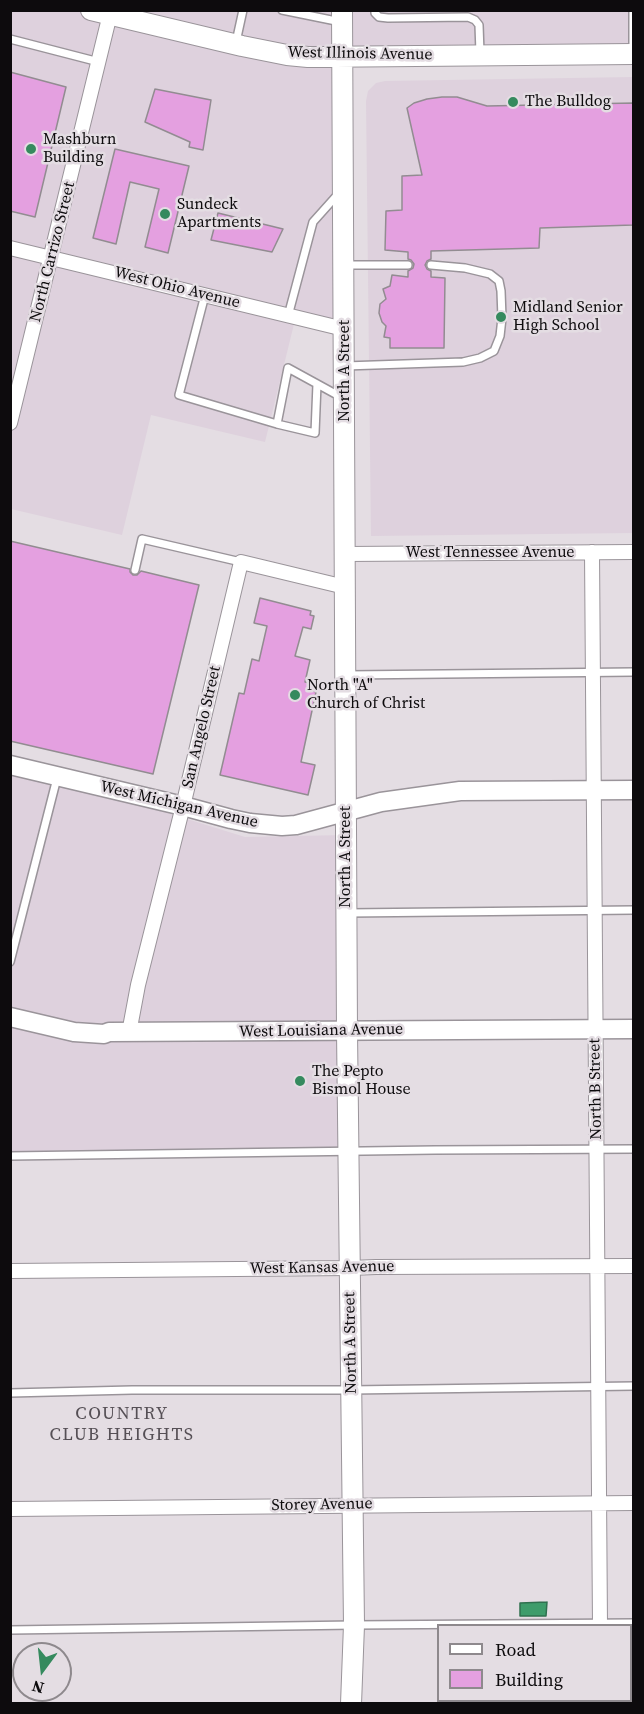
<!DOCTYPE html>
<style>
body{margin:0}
#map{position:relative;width:644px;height:1714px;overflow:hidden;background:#e4dde3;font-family:"Source Serif 4",serif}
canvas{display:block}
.frame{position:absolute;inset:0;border:12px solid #0d0b0d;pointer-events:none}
.legend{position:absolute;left:437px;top:1624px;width:195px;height:78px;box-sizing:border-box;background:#e4dde3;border:2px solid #8e898d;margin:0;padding:8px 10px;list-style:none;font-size:18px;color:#0d0b0d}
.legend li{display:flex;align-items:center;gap:12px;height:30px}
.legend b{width:30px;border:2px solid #8e898d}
.north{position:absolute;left:12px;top:1642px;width:60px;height:60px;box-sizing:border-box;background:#e4dde3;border:2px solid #8e898d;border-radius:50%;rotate:195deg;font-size:16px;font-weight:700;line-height:24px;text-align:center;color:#0d0b0d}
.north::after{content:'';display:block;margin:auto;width:21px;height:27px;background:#358a5e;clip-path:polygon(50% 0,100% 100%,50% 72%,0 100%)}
</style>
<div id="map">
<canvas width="644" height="1714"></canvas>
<div class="frame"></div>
<ul class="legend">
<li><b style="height:8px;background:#fff"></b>Road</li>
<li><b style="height:16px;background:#e4a0e0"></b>Building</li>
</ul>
<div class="north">N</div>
</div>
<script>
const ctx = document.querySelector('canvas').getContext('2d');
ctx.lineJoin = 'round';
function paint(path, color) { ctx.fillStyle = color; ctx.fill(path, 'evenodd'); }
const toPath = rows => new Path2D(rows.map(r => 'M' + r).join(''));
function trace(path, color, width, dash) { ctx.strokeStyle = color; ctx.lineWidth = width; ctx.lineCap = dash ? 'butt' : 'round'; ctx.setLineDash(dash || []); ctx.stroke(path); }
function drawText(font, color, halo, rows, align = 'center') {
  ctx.font = font + ' "Source Serif 4",serif'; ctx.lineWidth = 5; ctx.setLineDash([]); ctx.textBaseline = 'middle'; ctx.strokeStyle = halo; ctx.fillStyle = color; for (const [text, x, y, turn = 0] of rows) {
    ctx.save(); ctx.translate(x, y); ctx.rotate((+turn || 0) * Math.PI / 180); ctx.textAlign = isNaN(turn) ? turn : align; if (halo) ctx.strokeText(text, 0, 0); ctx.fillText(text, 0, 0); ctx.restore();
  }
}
const built = toPath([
 [11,11,633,11,633,54,342,58,346,333,295,320,265,442,151,415,122,535,11,509],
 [633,77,633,533,371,536,366,101,368,91,376,83,385,81],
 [11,767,55,778,245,837,346,835,356,1151,11,1153]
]);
const water = toPath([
 [547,1602,546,1616,520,1616,520,1603,547,1602]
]);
const building = toPath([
 [10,72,66,87,35,217,10,211,10,72],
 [155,89,211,100,203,150,189,147,190,142,145,122,155,89],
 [442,97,457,97,487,106,633,103,633,225,540,228,539,248,431,251,431,259,427,261,425,265,427,269,431,271,431,277,445,278,444,348,390,348,390,338,384,337,386,326,382,322,379,313,380,304,386,299,383,289,390,286,392,275,408,277,408,271,413,268,414,264,411,260,408,259,408,252,385,250,386,211,402,210,402,176,422,175,407,108,414,103,427,99,442,97],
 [115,149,189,166,168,253,145,247,159,189,130,182,116,244,93,238,115,149],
 [218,213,283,229,272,252,211,240,218,213],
 [10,541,130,569,130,572,133,575,137,575,141,571,199,585,153,774,10,741,10,541],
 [260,598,311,611,310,615,314,616,311,629,303,627,295,656,310,660,305,682,314,684,313,691,316,692,301,762,315,765,308,795,220,775,239,693,244,694,252,659,259,661,267,626,254,623,260,598]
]);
const service = toPath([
 [282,10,341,22],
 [375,10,375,13,379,17,388,18,468,17,475,20,479,25,480,53],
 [10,39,99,62],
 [236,42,243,10],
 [633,52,633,10],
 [344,265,408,265],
 [205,295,179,395,277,424,315,433,317,384],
 [288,316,313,222,339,193],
 [345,366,463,362,480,358,494,351,500,336,502,318,501,291,499,281,490,274,465,268,431,265],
 [277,424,288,368,341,397],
 [135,570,142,539,241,562],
 [348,675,634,672],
 [348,913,634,910],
 [10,962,57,778],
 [10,1156,435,1150,634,1149],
 [10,1393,132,1390,351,1390,634,1386],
 [10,1630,354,1625,634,1623]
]);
const minor = toPath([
 [10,248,344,329],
 [10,423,111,10],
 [592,552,600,1626],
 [346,554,634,552],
 [129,1033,138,985,183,806,241,562,345,587],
 [10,1271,350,1268,376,1267,634,1266],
 [10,1509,634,1503],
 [601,1700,601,1704]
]);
const tertiary = toPath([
 [10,765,183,806,231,819,250,823,282,826,296,825,381,802,460,791,634,790],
 [10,1017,74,1032,104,1034,109,1032,634,1029]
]);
const secondary = toPath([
 [91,10,242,46,287,55,308,57,634,54],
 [342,10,347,1031,354,1625,351,1704]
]);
const markers = [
 [513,102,6,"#358a5e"],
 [31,149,6,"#358a5e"],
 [165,214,6,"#358a5e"],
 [501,317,6,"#358a5e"],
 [295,695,6,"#358a5e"],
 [300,1081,6,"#358a5e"]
];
const streetNames = [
 ["West Illinois Avenue",360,54,1],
 ["North Carrizo Street",53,252,-76],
 ["West Ohio Avenue",177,288,14],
 ["North A Street",345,371,-90],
 ["West Tennessee Avenue",490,553],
 ["San Angelo Street",202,727,-77],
 ["West Michigan Avenue",179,805,13],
 ["North A Street",346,857,-90],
 ["West Louisiana Avenue",321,1031,-1],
 ["North B Street",596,1089,-91],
 ["West Kansas Avenue",322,1268,-1],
 ["North A Street",351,1343,-91],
 ["Storey Avenue",322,1505,-1]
];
const poiNames = [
 ["The Bulldog",525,102],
 ["Mashburn",43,140],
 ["Building",43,158],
 ["Sundeck",177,205],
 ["Apartments",177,223],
 ["Midland Senior",513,308],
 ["High School",513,326],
 ["North \"A\"",307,686],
 ["Church of Christ",307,704],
 ["The Pepto",312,1072],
 ["Bismol House",312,1090]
];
const neighbourhoodNames = [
 ["COUNTRY",122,1414],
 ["CLUB HEIGHTS",122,1435]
];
paint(built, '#ded1dd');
paint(water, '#3e9c6b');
trace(water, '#2f704f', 1.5);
paint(building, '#e4a0e0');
trace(building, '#928c91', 1.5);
trace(service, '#9a949a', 10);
trace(minor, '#9a949a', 16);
trace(tertiary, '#9a949a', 21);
trace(secondary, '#9a949a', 22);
trace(service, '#fff', 7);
trace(minor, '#fff', 14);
trace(tertiary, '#fff', 18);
trace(secondary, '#fff', 20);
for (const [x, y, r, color] of markers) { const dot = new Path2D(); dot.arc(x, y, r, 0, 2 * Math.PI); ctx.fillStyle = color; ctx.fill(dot); trace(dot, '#e4dde3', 2); }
drawText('16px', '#0d0b0d', '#e4dde3', streetNames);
drawText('16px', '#0d0b0d', '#e4dde3', poiNames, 'left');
ctx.letterSpacing = '1.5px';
drawText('18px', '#554f55', '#e4dde3', neighbourhoodNames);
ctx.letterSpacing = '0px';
</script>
